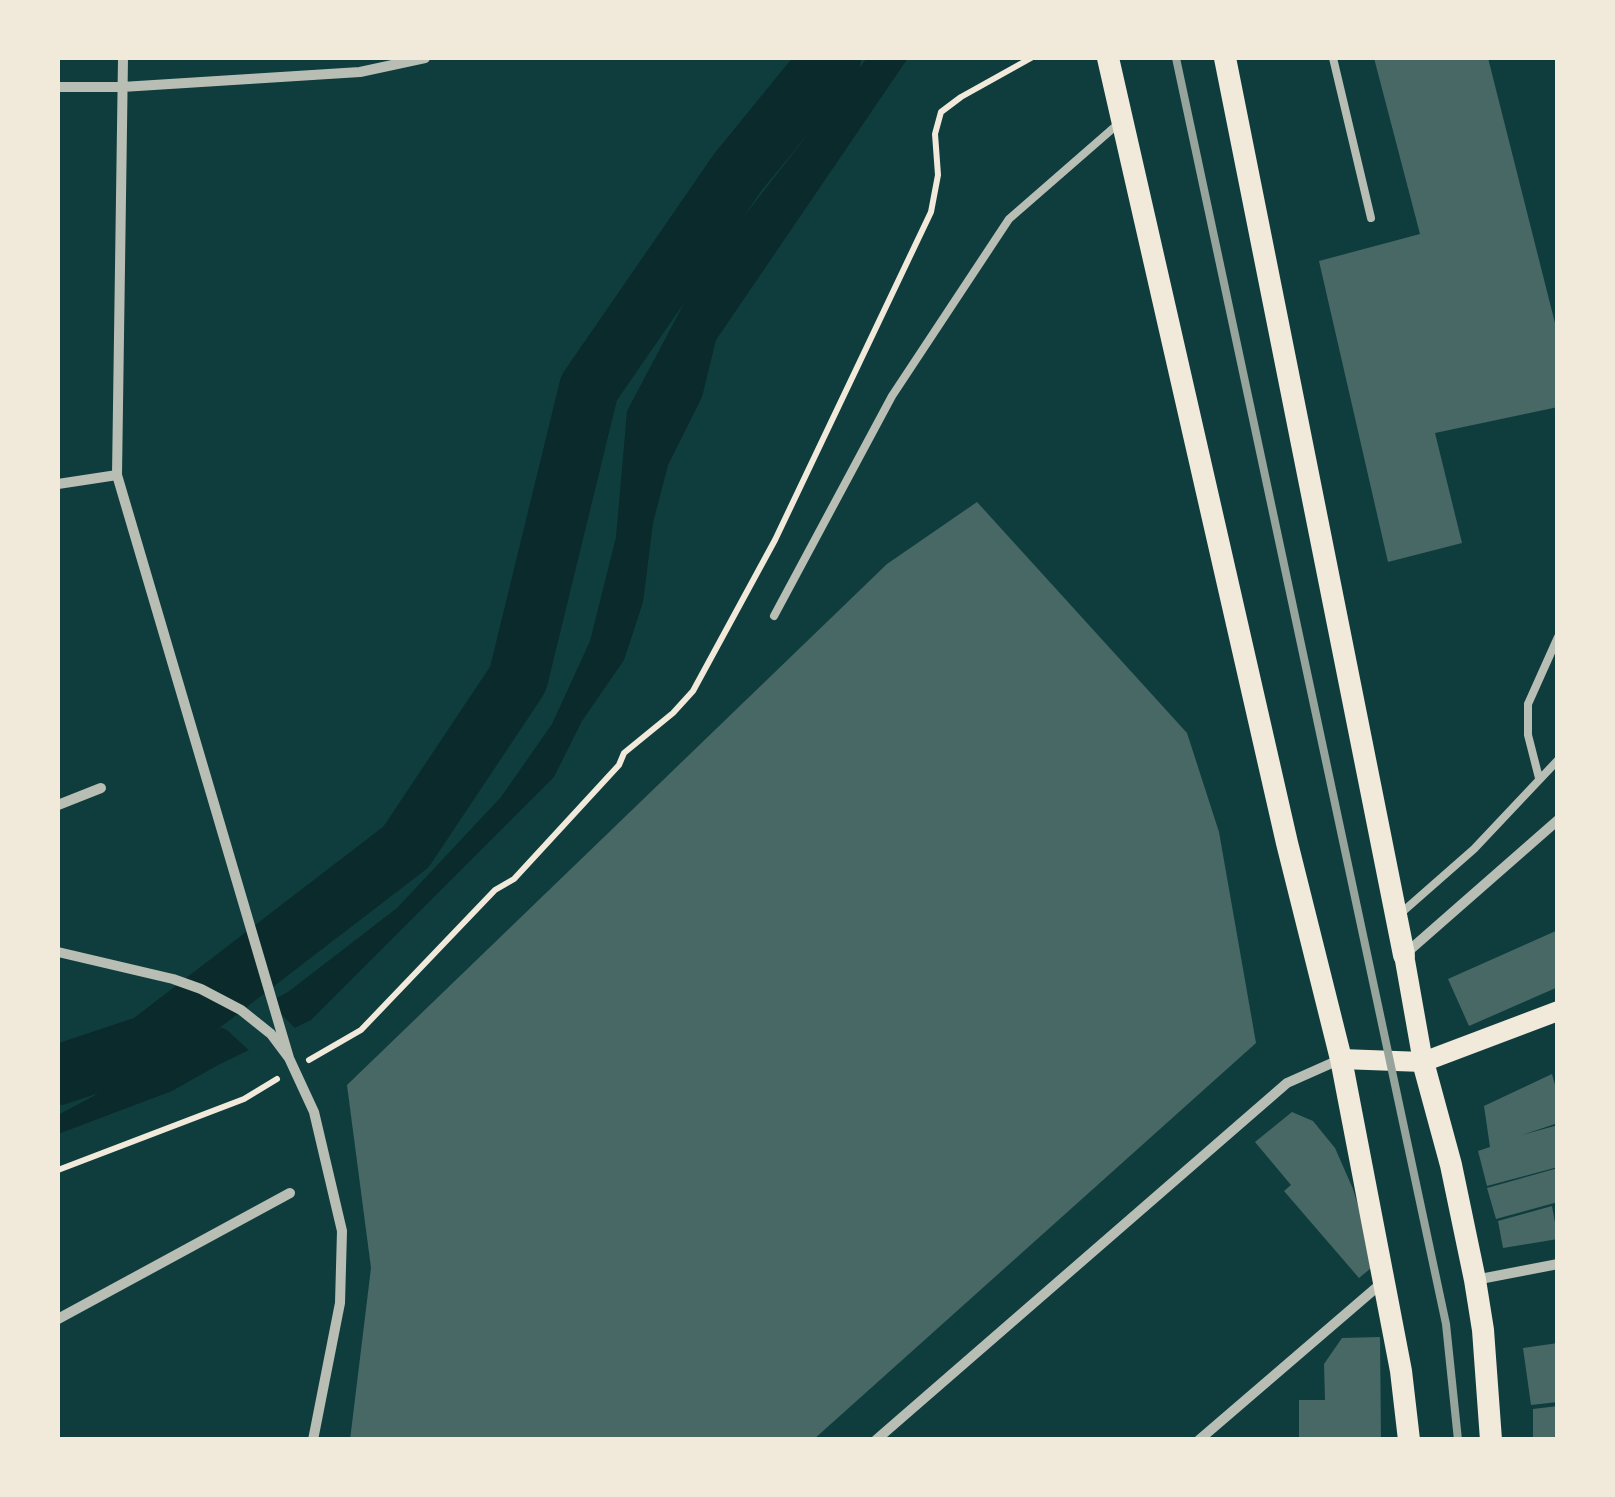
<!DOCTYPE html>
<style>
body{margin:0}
#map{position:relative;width:1615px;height:1497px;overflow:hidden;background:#0f3d3e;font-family:"Golos Text",sans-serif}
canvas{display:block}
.frame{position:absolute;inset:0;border:60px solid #f1e9da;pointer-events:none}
</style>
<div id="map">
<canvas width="1615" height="1497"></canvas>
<div class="frame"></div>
</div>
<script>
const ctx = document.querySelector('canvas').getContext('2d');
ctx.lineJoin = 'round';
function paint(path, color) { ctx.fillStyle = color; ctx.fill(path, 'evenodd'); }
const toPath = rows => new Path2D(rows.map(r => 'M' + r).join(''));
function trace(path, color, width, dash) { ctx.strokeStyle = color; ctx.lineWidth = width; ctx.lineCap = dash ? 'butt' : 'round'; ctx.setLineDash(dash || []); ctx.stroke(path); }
const water = toPath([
 [867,58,908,58,716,340,702,397,668,465,653,523,643,602,624,660,582,721,554,777,311,1020,218,1065,172,1091,58,1134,58,1115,288,992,397,908,501,797,552,724,590,641,616,537,627,411,700,273]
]);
const pier = toPath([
 [265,998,299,1032,253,1054,227,1030,215,1025]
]);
const river = toPath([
 [58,1075,148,1045,406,847,518,679,589,388,738,172,831,58]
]);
const building = toPath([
 [1374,58,1488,58,1558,335,1558,407,1435,433,1462,543,1388,562,1319,261,1420,234],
 [977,502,1187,733,1219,832,1256,1043,813,1440,350,1440,371,1268,347,1085,887,564],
 [1558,930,1558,987,1469,1026,1448,979],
 [1552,1074,1558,1096,1558,1123,1522,1135,1558,1125,1558,1167,1487,1186,1478,1151,1490,1147,1484,1106],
 [1292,1112,1313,1121,1335,1148,1353,1189,1376,1264,1359,1278,1284,1191,1291,1185,1255,1142],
 [1558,1168,1558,1202,1496,1219,1487,1188],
 [1552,1206,1558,1239,1503,1248,1498,1221],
 [1380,1337,1381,1440,1299,1440,1299,1400,1325,1400,1324,1364,1342,1338],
 [1558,1343,1558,1402,1531,1405,1523,1348],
 [1558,1406,1558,1440,1533,1440,1533,1409]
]);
const path = toPath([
 [309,1060,361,1030,495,890,514,879,619,765,624,753,673,713,693,691,775,540,931,212,938,175,935,134,941,112,961,97,1031,58],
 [58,1170,244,1099,277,1079]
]);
const service = toPath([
 [1333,58,1371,218],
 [774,616,892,396,1009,219,1118,124],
 [1539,778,1528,735,1528,704,1558,637],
 [1400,914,1474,849,1558,760]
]);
const minor = toPath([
 [123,58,117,475,289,1058],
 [58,87,122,87,360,72,425,58],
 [58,484,117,475],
 [58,805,101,788],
 [58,952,173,979,201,989,241,1010,271,1034,289,1058,314,1112,342,1231,340,1303,313,1440],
 [1404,955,1558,820],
 [1475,1280,1558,1264],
 [58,1319,290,1193],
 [876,1440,1287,1083,1341,1059],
 [1199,1440,1384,1281]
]);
const secondary = toPath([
 [1404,955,1423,1062],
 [1341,1059,1423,1062,1558,1011]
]);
const primary = toPath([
 [1108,58,1287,843,1341,1059,1401,1371,1409,1440],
 [1225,58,1404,955],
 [1423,1062,1451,1165,1475,1280,1483,1330,1491,1440]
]);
const rail = toPath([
 [1176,58,1446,1324,1458,1440]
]);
paint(water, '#0a2a2b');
paint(pier, '#0f3d3e');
trace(river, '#0a2a2b', 60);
paint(building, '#486865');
trace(path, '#f1e9da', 6);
trace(service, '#b8beb3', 8);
trace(minor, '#b8beb3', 10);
trace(secondary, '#f1e9da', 20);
trace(primary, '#f1e9da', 22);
trace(rail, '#97a49c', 8);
</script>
